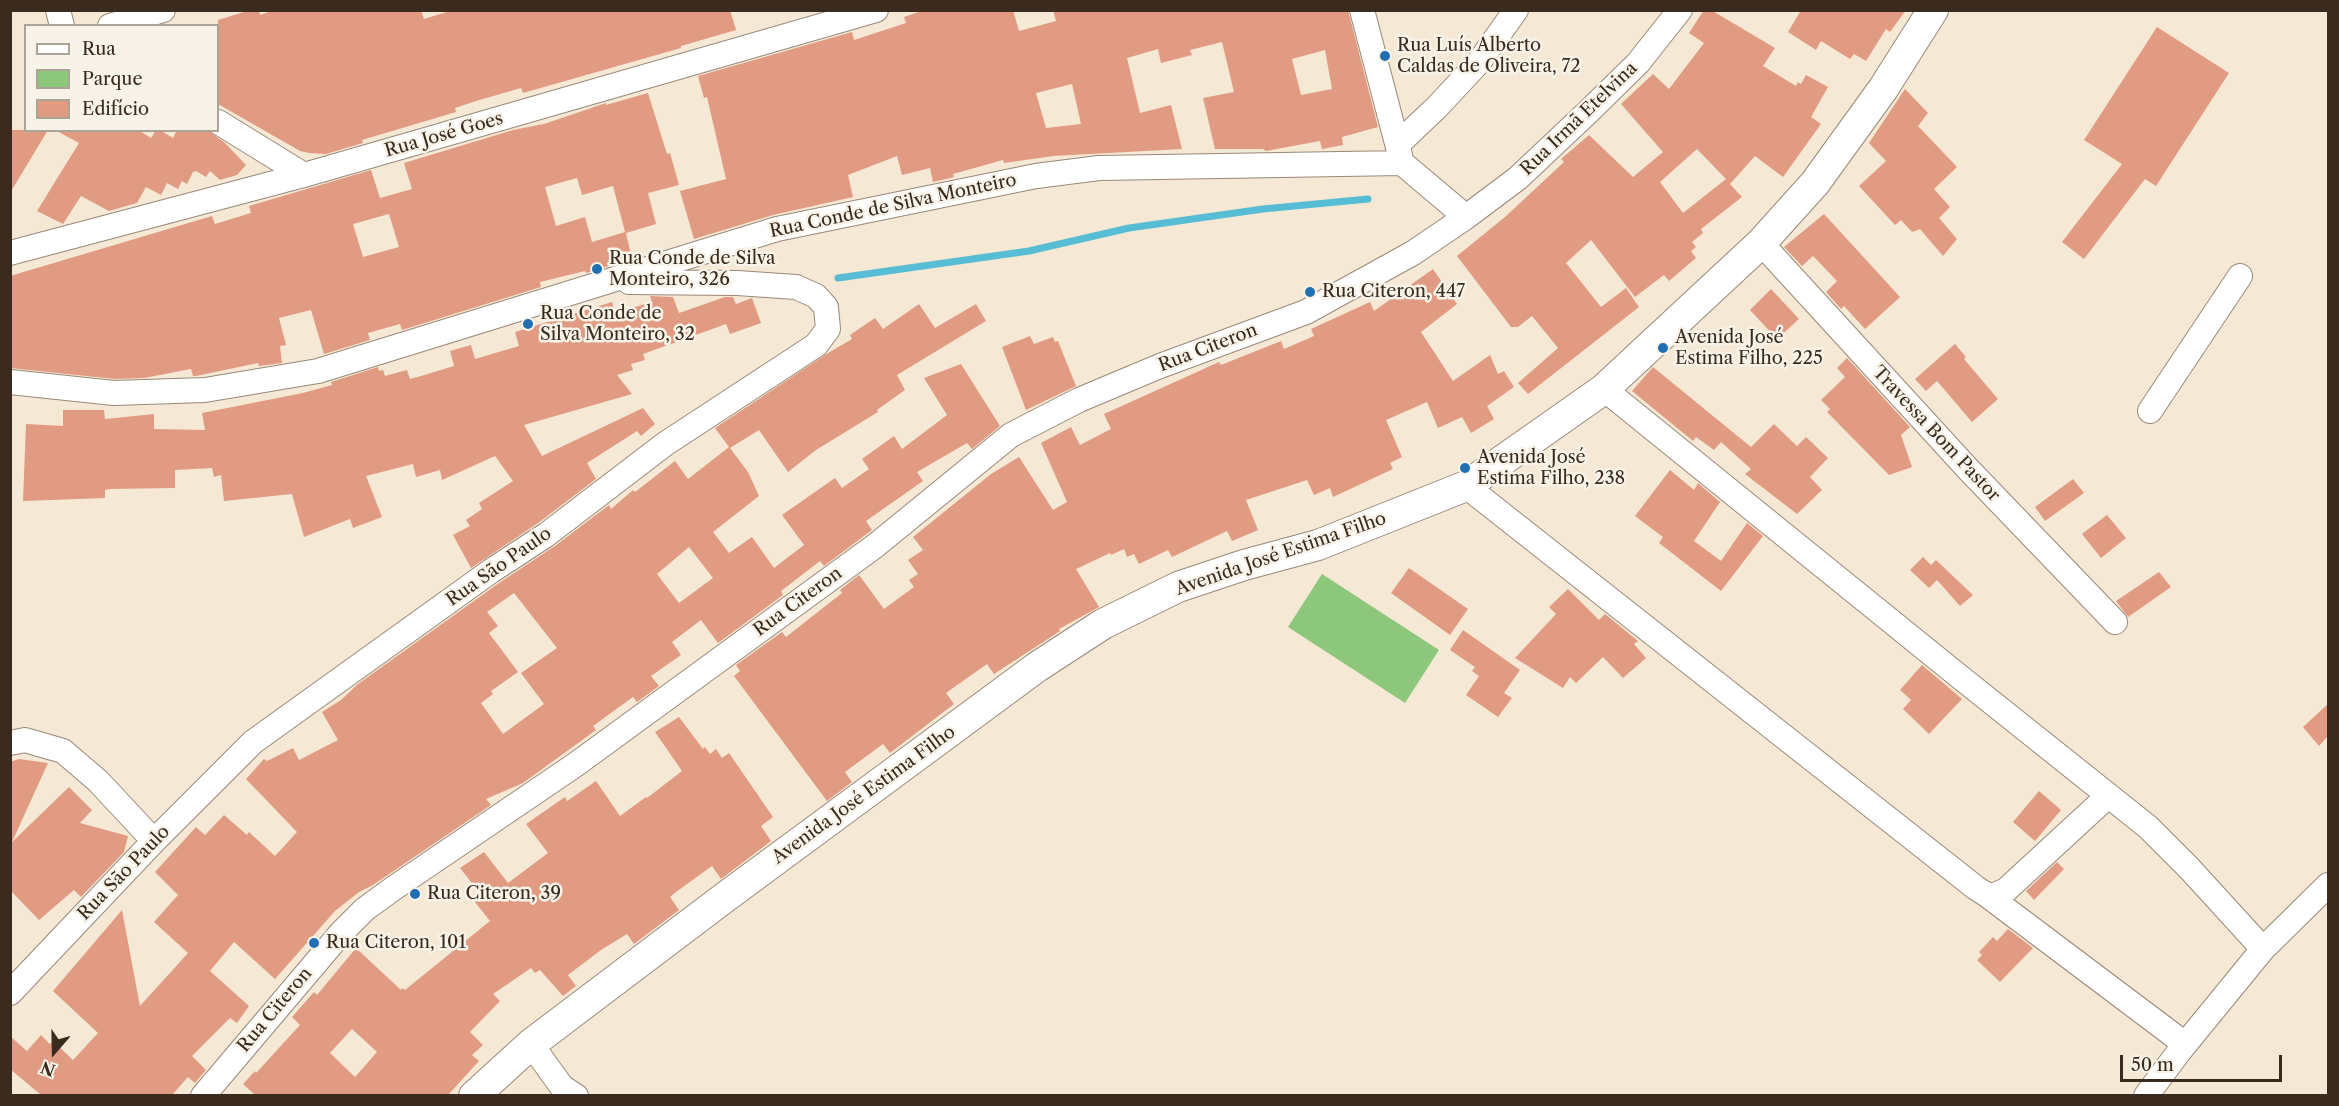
<!DOCTYPE html>
<meta charset="utf-8">
<style>
body{margin:0}
#map{position:relative;width:2339px;height:1106px;overflow:hidden;background:#f5e8d4;font-family:"Libre Caslon Text",serif}
canvas{display:block}
.frame{position:absolute;inset:0;border:12px solid #3b2a1e;pointer-events:none}
.legend{position:absolute;left:24px;top:24px;width:195px;height:108px;box-sizing:border-box;background:#f7f3e8;border:2px solid #aca397;margin:0;padding:8px 10px;list-style:none;font-size:18px;color:#3b2a1e}
.legend li{display:flex;align-items:center;gap:12px;height:30px}
.legend b{width:30px;border:2px solid #aca397}
.north{position:absolute;left:24px;top:1022px;width:60px;height:60px;-webkit-text-stroke:4px #f7f3e8;paint-order:stroke;rotate:200deg;font-size:16px;font-weight:700;line-height:24px;text-align:center;color:#3b2a1e}
.north::after{content:'';display:block;margin:auto;width:21px;height:27px;background:#3b2a1e;clip-path:polygon(50% 0,100% 100%,50% 72%,0 100%)}
.scale{position:absolute;left:2120px;top:1055px;width:162px;height:27px;box-sizing:border-box;border:3px solid #3b2a1e;border-top:0;padding-left:8px;font-size:18px;line-height:21px;white-space:nowrap;color:#3b2a1e;-webkit-text-stroke:4px #f7f3e8;paint-order:stroke}
</style>
<div id="map">
<canvas width="2339" height="1106"></canvas>
<div class="frame"></div>
<ul class="legend">
<li><b style="height:8px;background:#fff"></b>Rua</li>
<li><b style="height:16px;background:#8dc77c"></b>Parque</li>
<li><b style="height:16px;background:#e19b83"></b>Edifício</li>
</ul>
<div class="north">N</div>
<div class="scale">50 m</div>
</div>
<script>
const ctx = document.querySelector('canvas').getContext('2d');
ctx.lineJoin = 'round';
function paint(path, color) { ctx.fillStyle = color; ctx.fill(path, 'evenodd'); }
const toPath = rows => new Path2D(rows.map(r => 'M' + r).join(''));
function trace(path, color, width, dash) { ctx.strokeStyle = color; ctx.lineWidth = width; ctx.lineCap = dash ? 'butt' : 'round'; ctx.setLineDash(dash || []); ctx.stroke(path); }
function drawText(font, color, halo, rows, align = 'center') {
  ctx.font = font + ' "Libre Caslon Text",serif'; ctx.lineWidth = 5; ctx.setLineDash([]); ctx.textBaseline = 'middle'; ctx.strokeStyle = halo; ctx.fillStyle = color; for (const [text, x, y, turn = 0] of rows) {
    ctx.save(); ctx.translate(x, y); ctx.rotate((+turn || 0) * Math.PI / 180); ctx.textAlign = isNaN(turn) ? turn : align; if (halo) ctx.strokeText(text, 0, 0); ctx.fillText(text, 0, 0); ctx.restore();
  }
}
const green = toPath([
 [1322,574,1439,650,1405,703,1288,627]
]);
const stream = toPath([
 [838,278,1029,251,1129,228,1263,209,1368,199]
]);
const building = toPath([
 [250,10,259,10,260,15,274,10,421,10,424,19,453,10,730,10,736,30,681,46,681,48,523,93,521,88,476,101,455,108,456,112,362,140,363,143,326,154,309,153,300,151,218,104,218,20],
 [924,10,1013,10,1019,31,1056,21,1053,10,1348,10,1378,127,1342,137,1343,145,1322,149,1320,141,1266,151,1263,149,1215,149,1203,98,1234,92,1222,42,1190,50,1192,55,1161,63,1158,49,1127,58,1140,113,1171,105,1182,149,1053,156,1004,163,1003,160,953,174,954,177,933,182,930,168,902,175,897,156,848,175,853,197,773,215,694,239,680,191,726,179,707,97,704,98,698,76,852,32,854,40,906,23,904,17],
 [1325,50,1332,89,1301,95,1292,59],
 [1072,84,1081,124,1046,128,1036,93],
 [1704,10,1711,10,1775,48,1763,66,1796,86,1798,82,1801,84,1806,75,1828,87,1811,117,1821,124,1783,177,1755,156,1730,184,1742,197,1701,229,1703,233,1692,242,1696,247,1691,251,1696,258,1669,281,1664,275,1635,297,1591,240,1566,263,1601,307,1626,288,1639,307,1528,394,1518,383,1558,348,1532,316,1518,327,1511,327,1457,256,1505,217,1564,162,1561,159,1589,135,1633,177,1663,152,1621,104,1653,74,1669,89,1704,43,1689,33],
 [1697,149,1726,179,1683,213,1660,182],
 [1801,10,1906,10,1890,32,1886,29,1866,61,1854,54,1850,59,1821,41,1816,50,1788,32],
 [2157,27,2229,73,2156,186,2145,179,2084,259,2062,242,2122,164,2084,140],
 [1905,89,1928,113,1918,126,1957,167,1934,189,1950,207,1939,218,1957,239,1943,256,1920,229,1912,232,1901,220,1895,225,1859,186,1886,161,1869,143],
 [648,93,667,154,670,153,679,185,648,193,656,224,626,233,632,259,586,273,585,271,540,282,541,287,402,330,400,324,368,333,370,340,324,354,311,310,279,318,286,345,280,346,282,363,259,366,258,363,196,376,193,376,191,369,144,378,115,379,10,368,10,276,212,216,215,224,251,213,249,206,371,170,380,198,412,189,404,163,513,130,544,124,606,103,606,105],
 [577,178,582,195,613,186,625,232,592,242,585,217,556,226,545,187],
 [389,214,399,247,363,257,353,224],
 [10,130,48,130,10,193],
 [55,130,138,130,151,138,156,130,160,130,173,138,177,130,207,130,225,143,246,165,237,175,220,180,210,171,206,177,196,171,193,172,187,184,182,181,178,189,167,183,161,195,146,187,137,203,109,211,81,196,63,224,37,211,79,143],
 [1824,214,1900,297,1865,329,1844,306,1841,309,1826,292,1837,281,1813,256,1802,266,1784,247],
 [1433,269,1457,304,1421,332,1453,381,1490,355,1498,374,1504,371,1514,387,1487,406,1494,419,1471,433,1462,417,1438,428,1427,402,1386,420,1402,457,1390,463,1393,469,1333,497,1330,488,1314,495,1307,480,1246,500,1258,530,1232,541,1227,531,1172,557,1168,550,1139,564,1134,554,1127,557,1124,549,1111,555,1110,553,1076,569,1099,607,1059,629,1060,631,994,674,987,664,946,693,954,704,890,753,883,744,845,772,852,782,827,801,734,676,740,671,736,665,782,632,786,637,842,593,840,590,859,575,884,609,914,587,909,580,918,574,908,560,923,550,913,537,991,474,1019,457,1053,510,1067,502,1041,443,1071,427,1080,445,1111,429,1104,414,1219,362,1221,365,1281,341,1284,349,1314,336,1311,329,1370,302,1374,311],
 [1771,289,1799,319,1777,339,1750,310],
 [650,296,673,297,679,313,725,297,733,297,736,304,752,298,761,323,730,334,726,324,643,354,645,360,631,364,633,370,617,375,632,394,524,425,542,456,643,408,655,424,641,436,637,431,587,463,596,479,538,523,471,568,453,535,470,526,466,520,482,509,479,503,513,481,495,456,442,480,440,470,416,477,413,464,366,476,382,517,353,528,350,519,304,537,292,494,224,501,221,475,214,477,212,468,175,470,175,488,110,489,105,490,105,498,23,501,26,424,63,426,63,410,104,410,105,419,154,414,154,429,205,430,202,413,303,393,332,385,331,382,378,367,379,371,383,370,385,376,407,370,410,379,421,376,454,366,450,351,471,345,475,359,519,346,515,332,612,302,615,313,652,302],
 [919,304,935,328,976,304,986,321,897,375,905,390,877,410,878,412,816,450,788,472,759,430,730,448,748,472,759,496,713,532,729,553,752,537,774,568,804,545,782,515,835,478,842,488,869,469,862,459,894,436,902,449,947,415,924,378,961,364,1000,426,972,449,967,443,917,472,923,481,866,521,872,530,824,566,820,561,781,591,783,595,718,643,701,620,672,642,681,655,651,676,659,686,637,702,633,697,593,726,596,730,523,783,486,799,491,805,373,885,359,892,335,911,275,979,234,942,210,971,249,1006,237,1023,230,1018,192,1056,206,1070,195,1083,188,1077,172,1095,41,1095,10,1069,10,1036,27,1051,41,1035,50,1044,53,1041,73,1060,98,1033,53,991,122,910,140,1006,188,953,154,922,178,895,155,872,196,827,205,835,224,815,247,835,249,832,275,856,297,832,246,779,264,759,267,761,293,748,299,760,338,740,322,712,341,700,358,684,499,583,555,546,609,505,611,509,633,490,635,492,675,461,688,479,729,447,715,428,828,353,852,339,850,335,875,318,883,329],
 [689,547,713,578,679,603,657,574],
 [514,593,557,648,521,673,544,704,503,734,481,703,493,694,491,691,518,672,489,633,498,626,487,612],
 [1030,336,1034,344,1053,337,1055,342,1058,341,1076,386,1026,410,1002,347],
 [1955,344,1966,357,1964,359,1998,399,1972,422,1937,381,1926,391,1915,379],
 [1847,358,1910,427,1901,435,1912,467,1889,475,1827,412,1830,409,1821,400,1845,377,1837,368],
 [1653,367,1751,447,1774,424,1797,446,1806,437,1828,458,1810,477,1822,490,1797,514,1745,474,1751,469,1721,442,1714,450,1696,437,1693,441,1632,391],
 [1670,470,1694,490,1698,483,1720,502,1694,541,1721,561,1747,523,1763,536,1721,591,1659,543,1663,537,1635,516],
 [2073,479,2084,493,2045,521,2035,507],
 [2107,515,2126,538,2101,558,2082,534],
 [1923,557,1931,565,1936,560,1973,595,1960,606,1937,580,1929,588,1910,570],
 [1409,568,1468,609,1450,635,1391,593],
 [2159,572,2171,587,2128,617,2116,601],
 [1568,589,1599,620,1605,614,1638,641,1634,644,1646,658,1623,678,1603,657,1576,683,1570,677,1563,688,1515,658,1556,614,1549,607],
 [1463,630,1520,670,1504,693,1512,698,1498,717,1466,695,1479,676,1472,671,1475,667,1450,650],
 [1922,665,1962,699,1929,734,1903,709,1911,700,1900,690],
 [2328,704,2328,736,2319,746,2303,727],
 [679,717,703,749,705,747,710,754,716,749,722,758,729,753,773,817,761,826,771,841,721,879,712,866,676,892,670,897,679,910,634,944,627,934,601,950,568,975,576,986,563,996,540,970,535,973,531,968,493,994,500,1001,470,1032,483,1045,472,1055,479,1061,448,1095,255,1095,243,1084,255,1071,256,1073,300,1025,292,1017,314,992,317,995,356,948,401,990,402,988,405,990,490,921,475,902,482,896,460,868,484,852,508,883,548,853,526,824,565,797,567,801,596,781,620,816,646,797,647,798,682,771,655,732],
 [352,1029,377,1052,355,1077,330,1053],
 [19,759,48,763,12,842,69,787,92,810,80,823,128,836,124,852,81,897,74,890,39,920,10,890,10,762],
 [2039,791,2061,810,2035,841,2013,822],
 [2057,862,2064,869,2034,900,2026,891],
 [2008,929,2033,948,2000,982,1977,960,1982,955,1979,952,1993,937,1997,941]
]);
const minor = toPath([
 [58,10,62,26],
 [1362,10,1400,155],
 [110,26,163,10],
 [218,122,304,175],
 [1398,144,1437,107,1479,62,1516,10],
 [1402,163,1466,217],
 [1761,243,1968,469,2115,622],
 [10,253,304,175,876,10],
 [10,382,114,393,205,390,318,371,777,229,1036,176,1099,168,1402,163],
 [1604,389,1960,677,2148,827,2189,868,2263,949],
 [2150,411,2240,276],
 [1466,486,1976,888,1987,895,1995,895,2006,890,2108,796],
 [10,743,25,740,63,751,98,781,154,841],
 [1987,895,2185,1044],
 [10,993,154,841,253,742,491,571,546,535,665,444,816,345,828,329,826,307,816,296,796,287,737,283,629,282],
 [531,1044,562,1087,576,1096],
 [203,1096,341,933,365,909,394,888,575,765,875,546,1011,435,1079,400,1160,366,1306,312,1413,253,1466,217,1518,178,1587,113,1638,63,1680,10],
 [2146,1096,2178,1053,2263,949,2328,885]
]);
const tertiary = toPath([
 [474,1096,531,1044,724,898,1037,667,1103,624,1178,587,1244,565,1318,545,1466,486,1604,389,1761,243,1815,183,1883,89,1933,10]
]);
const markers = [
 [1385,56,6,"#1f6fb2"],
 [597,269,6,"#1f6fb2"],
 [1310,292,6,"#1f6fb2"],
 [528,324,6,"#1f6fb2"],
 [1663,348,6,"#1f6fb2"],
 [1465,468,6,"#1f6fb2"],
 [415,894,6,"#1f6fb2"],
 [314,943,6,"#1f6fb2"]
];
const poiNames = [
 ["Rua Luís Alberto",1397,46],
 ["Caldas de Oliveira, 72",1397,67],
 ["Rua Conde de Silva",609,259],
 ["Monteiro, 326",609,280],
 ["Rua Citeron, 447",1322,292],
 ["Rua Conde de",540,314],
 ["Silva Monteiro, 32",540,335],
 ["Avenida José",1675,338],
 ["Estima Filho, 225",1675,359],
 ["Avenida José",1477,458],
 ["Estima Filho, 238",1477,479],
 ["Rua Citeron, 39",427,894],
 ["Rua Citeron, 101",326,943]
];
const streetNames = [
 ["Rua Irmã Etelvina",1579,119,-44],
 ["Rua José Goes",444,135,-16],
 ["Rua Conde de Silva Monteiro",893,206,-12],
 ["Rua Citeron",1208,348,-21],
 ["Travessa Bom Pastor",1936,434,47],
 ["Avenida José Estima Filho",1281,554,-19],
 ["Rua São Paulo",499,567,-35],
 ["Rua Citeron",798,602,-36],
 ["Avenida José Estima Filho",864,795,-36],
 ["Rua São Paulo",124,873,-46],
 ["Rua Citeron",275,1010,-50]
];
paint(green, '#8dc77c');
trace(stream, '#57bdd5', 7);
paint(building, '#e19b83');
trace(minor, '#988979', 26);
trace(tertiary, '#988979', 32);
trace(minor, '#fff', 24);
trace(tertiary, '#fff', 30);
for (const [x, y, r, color] of markers) { const dot = new Path2D(); dot.arc(x, y, r, 0, 2 * Math.PI); ctx.fillStyle = color; ctx.fill(dot); trace(dot, '#f7f3e8', 2); }
drawText('18px', '#3b2a1e', '#f7f3e8', poiNames, 'left');
drawText('18px', '#3b2a1e', '#f7f3e8', streetNames);
</script>
